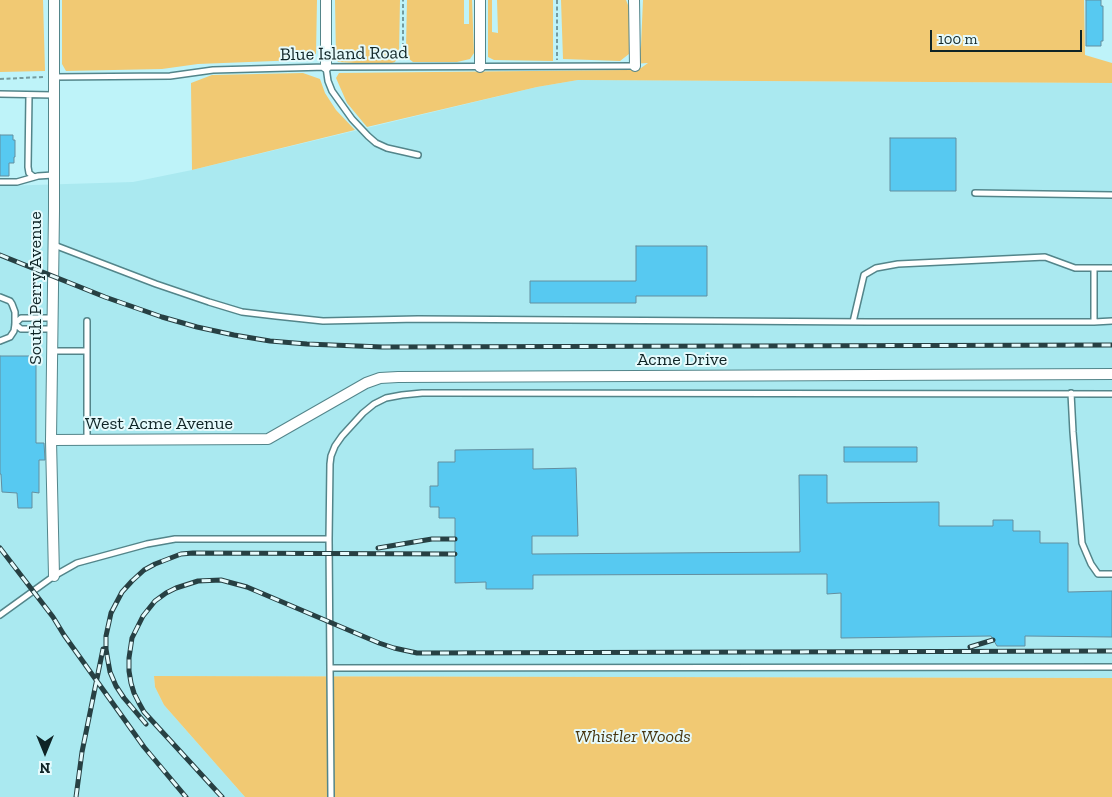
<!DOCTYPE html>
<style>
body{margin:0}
#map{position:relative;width:1112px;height:797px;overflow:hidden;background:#bef3f9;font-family:"Zilla Slab",serif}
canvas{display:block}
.north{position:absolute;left:20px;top:727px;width:50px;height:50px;-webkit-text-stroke:4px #e5fafc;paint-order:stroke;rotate:180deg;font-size:14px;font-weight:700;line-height:20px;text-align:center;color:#0f2426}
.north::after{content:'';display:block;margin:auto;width:18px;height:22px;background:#0f2426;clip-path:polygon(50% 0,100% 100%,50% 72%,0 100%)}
.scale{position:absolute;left:930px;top:30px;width:152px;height:22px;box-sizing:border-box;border:2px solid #0f2426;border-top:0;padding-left:6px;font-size:15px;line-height:18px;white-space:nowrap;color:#0f2426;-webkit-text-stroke:4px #e5fafc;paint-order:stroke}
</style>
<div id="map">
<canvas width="1112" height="797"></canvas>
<div class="north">N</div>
<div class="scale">100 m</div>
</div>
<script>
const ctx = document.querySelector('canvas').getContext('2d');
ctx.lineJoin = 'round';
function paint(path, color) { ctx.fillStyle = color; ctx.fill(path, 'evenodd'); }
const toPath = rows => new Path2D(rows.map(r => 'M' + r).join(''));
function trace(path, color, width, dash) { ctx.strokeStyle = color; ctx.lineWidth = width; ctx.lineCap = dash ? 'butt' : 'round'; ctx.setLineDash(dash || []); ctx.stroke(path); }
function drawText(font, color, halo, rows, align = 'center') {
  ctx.font = font + ' "Zilla Slab",serif'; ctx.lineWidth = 4; ctx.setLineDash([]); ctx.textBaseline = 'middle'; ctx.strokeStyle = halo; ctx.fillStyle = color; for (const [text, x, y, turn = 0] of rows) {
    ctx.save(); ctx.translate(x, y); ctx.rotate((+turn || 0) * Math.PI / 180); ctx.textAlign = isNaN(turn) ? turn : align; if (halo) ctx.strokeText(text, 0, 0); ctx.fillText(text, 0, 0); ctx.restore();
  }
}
const built = toPath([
 [578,80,1112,83,1112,678,154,676,155,687,164,705,245,797,0,797,0,186,133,182,192,170,537,87]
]);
const green = toPath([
 [0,0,43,0,45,71,0,72],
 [62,0,317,0,316,54,300,60,198,64,162,69,66,71,62,64],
 [335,0,400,0,399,54,395,62,386,65,338,62,336,58],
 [407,0,464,0,464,24,469,24,469,0,472,0,474,53,470,59,457,62,413,62,408,58,406,48],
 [488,0,492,0,492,32,498,33,497,0,553,0,553,61,494,60,488,57],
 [561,0,626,0,628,5,632,9,631,44,629,54,620,61,563,59],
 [643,0,1084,0,1085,55,1112,63,1112,83,578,80,537,87,367,127,347,103,336,78,339,73,625,70,641,68,648,63,631,64,637,59,641,46],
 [303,73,320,79,325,93,336,110,355,130,192,170,191,83,212,75],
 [154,676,1112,678,1112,797,245,797,164,705,155,687]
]);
const building = toPath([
 [1086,0,1101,0,1101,6,1103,6,1103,41,1101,41,1101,46,1086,46,1086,0],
 [0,135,13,135,13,140,15,140,15,157,14,157,14,163,9,163,9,176,0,176,0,135],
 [890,138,956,138,956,191,890,191,890,138],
 [636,246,707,246,707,296,636,296,636,303,530,303,530,281,636,281,636,246],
 [0,356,36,356,36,443,44,443,45,460,39,460,39,493,32,492,32,508,18,508,17,493,2,492,1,474,0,474,0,356],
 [844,447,917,447,917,462,844,462,844,447],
 [533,449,533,469,576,468,578,536,532,536,532,554,800,552,799,475,827,475,827,503,939,502,939,526,993,526,993,520,1013,520,1013,531,1040,531,1040,543,1068,543,1068,592,1112,591,1112,637,1025,636,1025,646,997,646,991,636,841,638,841,593,827,594,827,574,533,575,533,589,486,589,486,582,455,583,455,518,439,518,439,507,430,507,430,486,438,486,438,462,455,462,455,450,533,449]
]);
const path = toPath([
 [557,0,557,60],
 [403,60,403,0],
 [0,79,43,77]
]);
const lane = toPath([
 [326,67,328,81,332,91,352,119,368,136,376,143,387,148,418,155],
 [53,77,170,76,213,70,326,67,635,66],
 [0,94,53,95],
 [29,95,28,167,29,173,34,177],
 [0,182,17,182,38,176,53,175],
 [975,193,1112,195],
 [54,245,156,284,209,302,242,312,276,316,323,321,418,319,868,322,1094,322,1112,321],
 [1094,268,1094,322],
 [0,297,10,301,12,304,15,312,15,324,14,331,10,337,0,341],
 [87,321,87,440],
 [853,322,864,275,876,268,898,264,1045,257,1075,268,1112,268],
 [52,329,21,329,15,324,21,318,52,318],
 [53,351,87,351],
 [1071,393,1073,432,1082,543,1091,564,1098,574,1112,574],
 [329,539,331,797],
 [0,615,54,576,77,563,147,544,175,539,329,539,330,464,331,456,335,446,342,436,363,413,374,404,386,398,402,395,422,393,444,393,1112,394],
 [330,668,1112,667]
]);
const street = toPath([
 [54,0,54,211,51,440,54,576],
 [326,0,326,67],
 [480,0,480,67],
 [634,0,635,66],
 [51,440,268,439,366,383,380,378,398,377,1112,374]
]);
const rail = toPath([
 [0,255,105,297,162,317,197,327,234,335,270,341,307,344,382,347,1112,345],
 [0,548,53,617,64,635,144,747,186,797],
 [378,548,432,539,455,539],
 [970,647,993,640],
 [146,724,124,698,116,686,110,672,108,661,106,649,106,636,111,613,122,592,132,581,144,570,155,564,181,554,193,553,455,554],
 [76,797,82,752,103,649],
 [222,797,144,712,139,703,134,693,131,683,129,671,129,658,132,638,143,616,155,601,166,593,176,588,198,581,221,580,247,587,379,643,394,648,417,653,1112,651]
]);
const streetNames = [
 ["Blue Island Road",344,54,-1],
 ["South Perry Avenue",36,288,-90],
 ["Acme Drive",682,360],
 ["West Acme Avenue",159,424]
];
const parkNames = [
 ["Whistler Woods",633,737]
];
paint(built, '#aae9f0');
paint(green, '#f1c973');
paint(building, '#57c9f1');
trace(building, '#638fa0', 1);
trace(lane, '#53858a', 8);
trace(street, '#53858a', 12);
trace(path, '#749ca0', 2, [4, 2.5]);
trace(lane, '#fff', 5);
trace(street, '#fff', 10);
trace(rail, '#274043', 5);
trace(rail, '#e5fafc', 3, [9]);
drawText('18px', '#0f2426', '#e5fafc', streetNames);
drawText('italic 18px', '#473610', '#e5fafc', parkNames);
</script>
